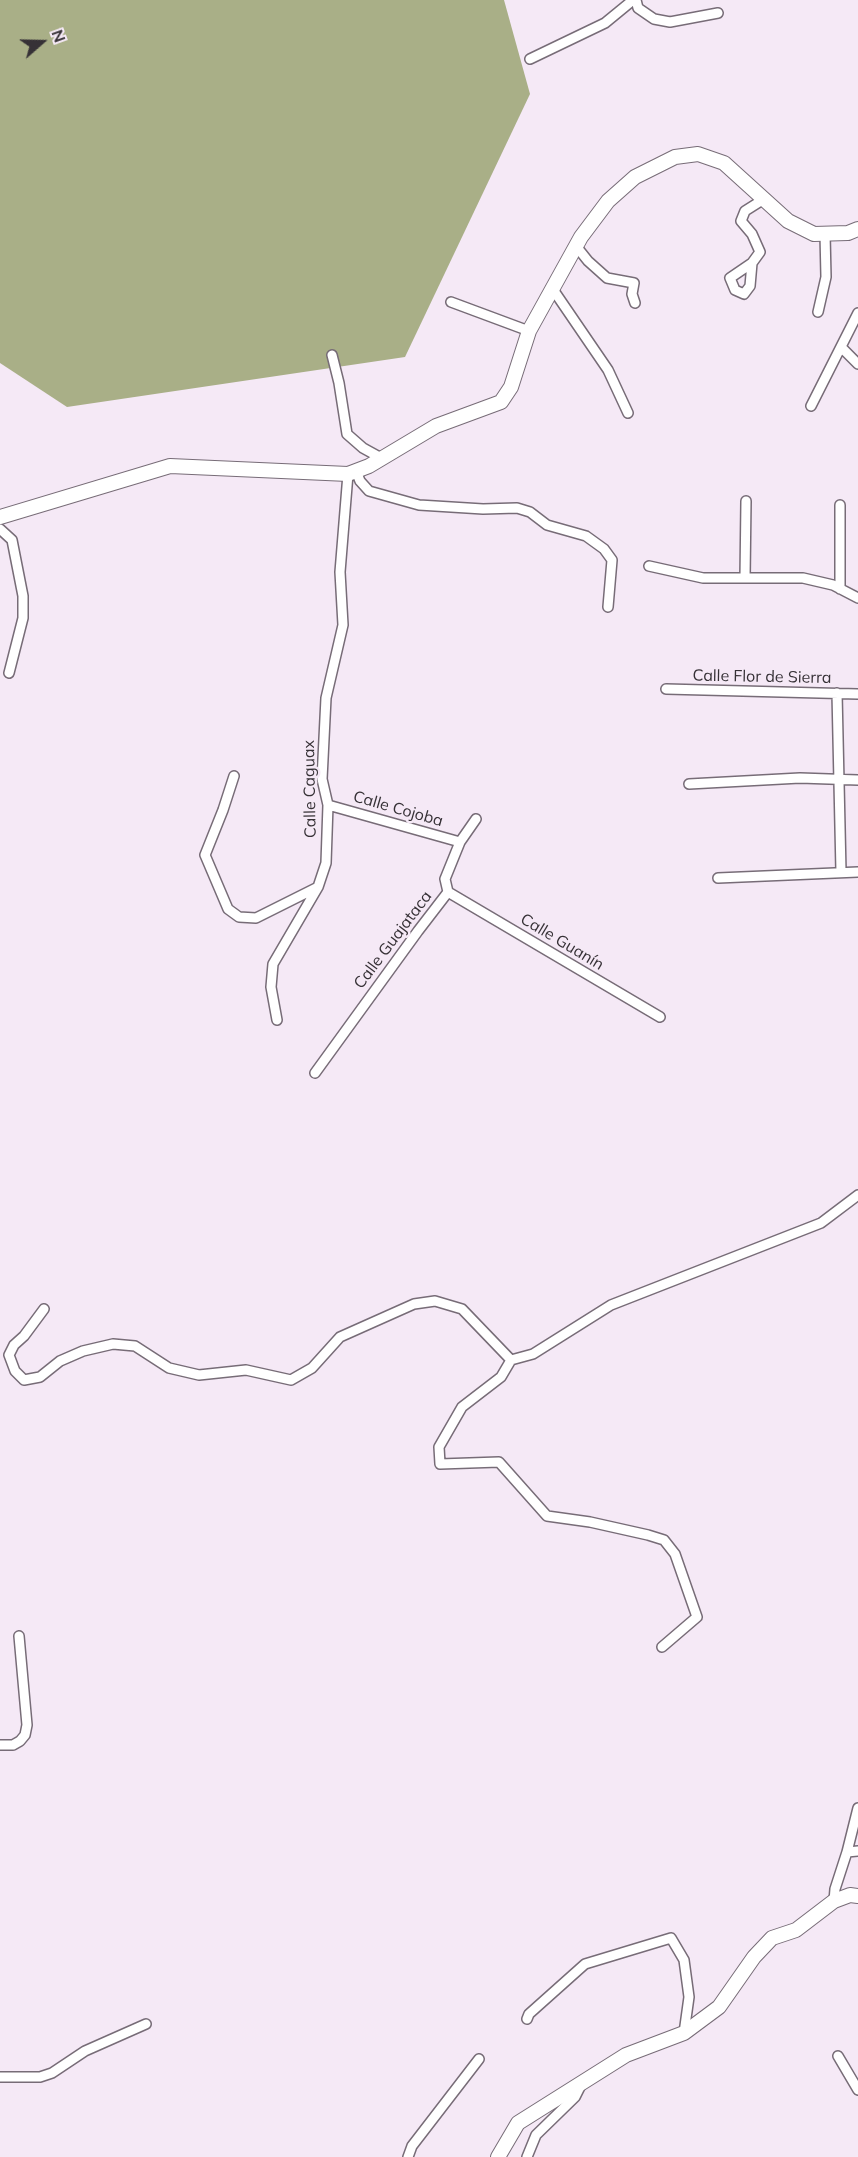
<!DOCTYPE html>
<meta charset="utf-8">
<style>
body{margin:0}
#map{position:relative;width:858px;height:2157px;overflow:hidden;background:#f5e9f6;font-family:Mulish,sans-serif}
canvas{display:block}
.north{position:absolute;left:12px;top:12px;width:60px;height:60px;-webkit-text-stroke:4px #f5e9f6;paint-order:stroke;rotate:70deg;font-size:16px;font-weight:700;line-height:24px;text-align:center;color:#363136}
.north::after{content:'';display:block;margin:auto;width:21px;height:27px;background:#363136;clip-path:polygon(50% 0,100% 100%,50% 72%,0 100%)}
</style>
<div id="map">
<canvas width="858" height="2157"></canvas>
<div class="north">N</div>
</div>
<script>
const ctx = document.querySelector('canvas').getContext('2d');
ctx.lineJoin = 'round';
function paint(path, color) { ctx.fillStyle = color; ctx.fill(path, 'evenodd'); }
const toPath = rows => new Path2D(rows.map(r => 'M' + r).join(''));
function trace(path, color, width, dash) { ctx.strokeStyle = color; ctx.lineWidth = width; ctx.lineCap = dash ? 'butt' : 'round'; ctx.setLineDash(dash || []); ctx.stroke(path); }
function drawText(font, color, halo, rows, align = 'center') {
  ctx.font = font + ' Mulish,sans-serif'; ctx.lineWidth = 5; ctx.setLineDash([]); ctx.textBaseline = 'middle'; ctx.strokeStyle = halo; ctx.fillStyle = color; for (const [text, x, y, turn = 0] of rows) {
    ctx.save(); ctx.translate(x, y); ctx.rotate((+turn || 0) * Math.PI / 180); ctx.textAlign = isNaN(turn) ? turn : align; if (halo) ctx.strokeText(text, 0, 0); ctx.fillText(text, 0, 0); ctx.restore();
  }
}
const forest = toPath([
 [0,0,504,0,530,94,405,357,67,407,0,363]
]);
const street = toPath([
 [636,0,638,8,654,19,670,22,718,13],
 [530,59,605,23,633,0],
 [576,246,588,261,607,278,634,283,632,294,635,303],
 [752,263,750,286,744,294,735,290,730,278,752,263,760,252,752,234,741,221,745,211,764,199],
 [552,288,608,370,628,413],
 [451,302,529,331],
 [818,312,826,277,825,234],
 [841,347,858,364],
 [332,355,339,383,347,434,363,448,383,459],
 [811,406,858,313],
 [356,471,360,481,369,491,419,505,483,509,517,508,530,512,547,525,586,536,604,549,612,560,608,607],
 [0,529,12,540,23,596,23,618,9,673],
 [649,566,703,578,803,578,833,585,858,598],
 [745,578,746,501],
 [840,589,840,505],
 [666,689,858,694],
 [837,693,841,872],
 [234,776,223,810,205,855,228,909,239,917,256,918,318,887],
 [689,784,800,778,858,780],
 [328,805,460,842],
 [718,878,858,872],
 [448,892,660,1017],
 [277,1020,271,987,273,964,318,887,326,863,328,805,322,779,326,698,343,625,340,572,348,474],
 [315,1073,418,931,448,892,445,879,460,842,476,819],
 [44,1309,24,1336,14,1345,9,1355,15,1371,24,1380,40,1377,60,1361,83,1351,113,1344,135,1346,169,1368,199,1375,246,1370,291,1380,312,1368,340,1337,414,1304,435,1301,462,1309,511,1360],
 [662,1647,697,1617,675,1554,664,1540,648,1535,590,1522,547,1516,499,1462,440,1464,439,1447,462,1407,501,1377,511,1360,533,1354,611,1305,821,1223,858,1195],
 [0,1745,13,1745,20,1741,25,1735,27,1725,19,1636],
 [847,1852,858,1808],
 [834,1901,835,1889,847,1852,858,1851],
 [527,2019,529,2014,585,1964,671,1938,684,1960,689,1997,684,2033],
 [838,2056,858,2090],
 [0,2077,40,2077,52,2073,85,2051,146,2024],
 [408,2157,412,2146,479,2059],
 [527,2157,536,2135,575,2097,581,2085]
]);
const secondary = toPath([
 [0,517,170,466,348,474,369,466,436,426,501,402,511,387,529,331,581,237,608,201,635,177,675,157,698,154,724,163,788,221,814,234,848,233,858,229],
 [498,2157,518,2123,626,2055,684,2033,719,2007,754,1957,772,1938,796,1930,834,1901,850,1895,858,1896]
]);
const streetNames = [
 ["Calle Flor de Sierra",762,677,1],
 ["Calle Caguax",310,789,-91],
 ["Calle Cojoba",398,809,16],
 ["Calle Guajataca",393,940,-53],
 ["Calle Guanín",562,942,31]
];
paint(forest, '#a9af87');
trace(street, '#776c77', 12);
trace(secondary, '#776c77', 16);
trace(street, '#fff', 9);
trace(secondary, '#fff', 14);
drawText('16px', '#363136', '#f5e9f6', streetNames);
</script>
